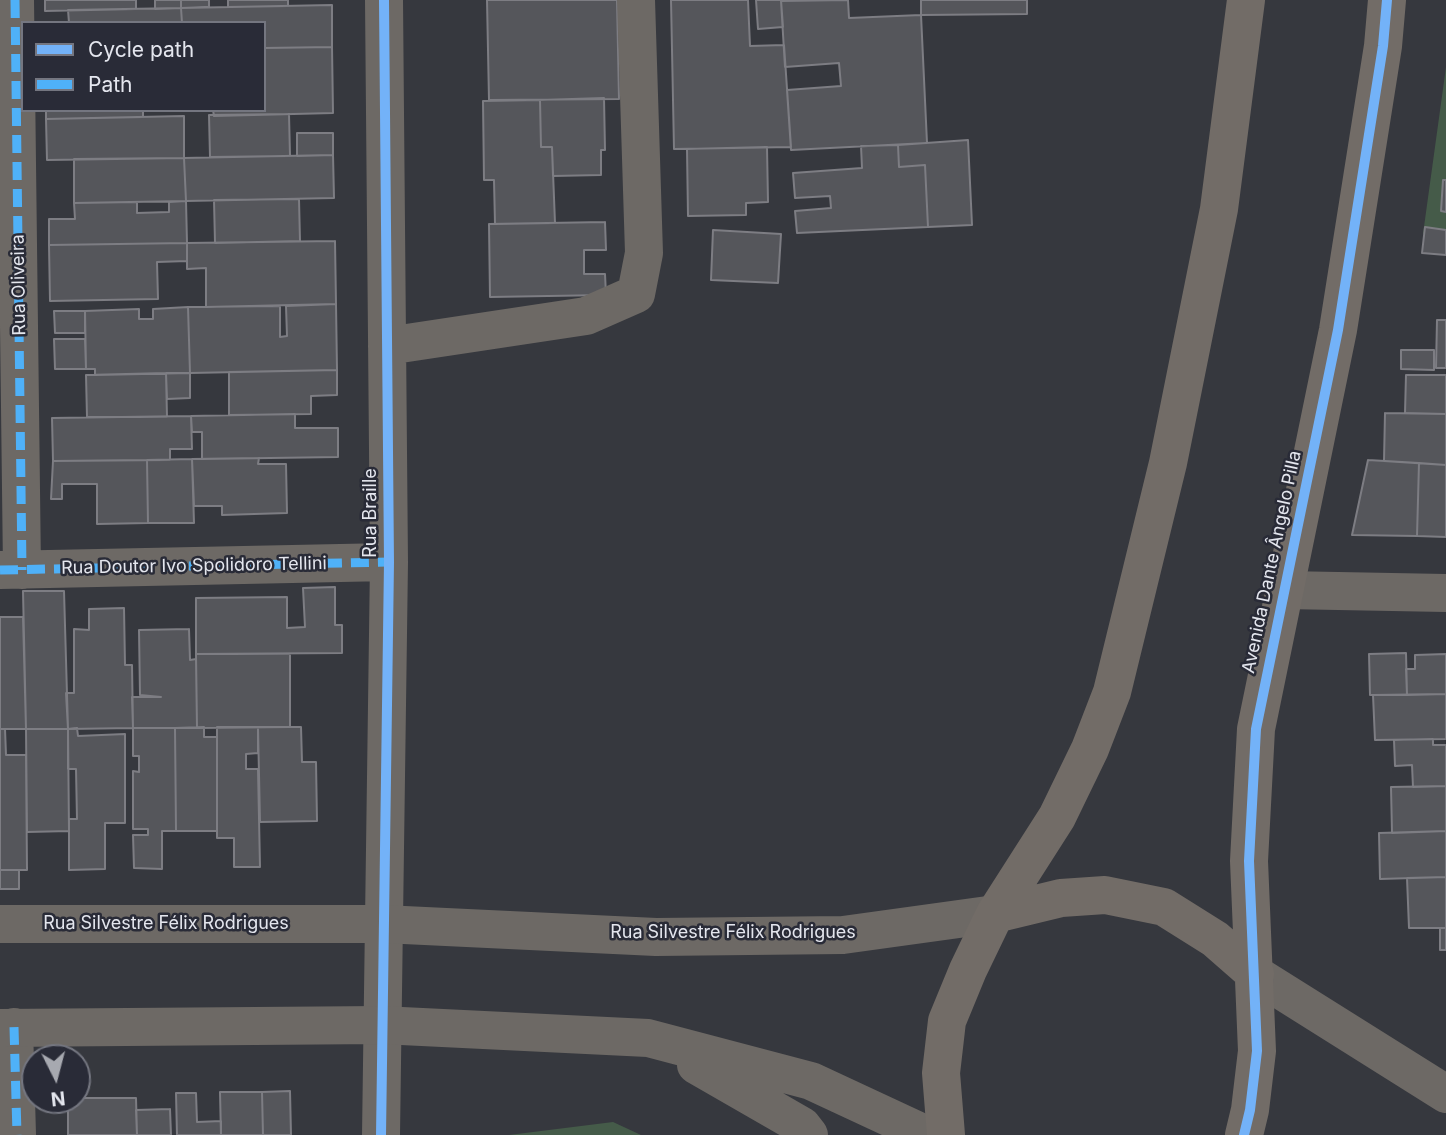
<!DOCTYPE html>
<meta charset="utf-8">
<style>
body{margin:0}
#map{position:relative;width:1446px;height:1135px;overflow:hidden;background:#36383e;font-family:Inter,sans-serif}
canvas{display:block}
.legend{position:absolute;left:21px;top:21px;width:245px;height:91px;box-sizing:border-box;background:#292b37;border:2px solid #747680;margin:0;padding:9px 12px;list-style:none;font-size:21px;color:#e4e6ee}
.legend li{display:flex;align-items:center;gap:14px;height:35px}
.legend b{width:35px;border:2px solid #747680}
.north{position:absolute;left:21px;top:1044px;width:70px;height:70px;box-sizing:border-box;background:#292b37;border:2px solid #747680;border-radius:50%;rotate:174deg;font-size:19px;font-weight:700;line-height:28px;text-align:center;color:#e4e6ee}
.north::after{content:'';display:block;margin:auto;width:24px;height:32px;background:#a7a9b0;clip-path:polygon(50% 0,100% 100%,50% 72%,0 100%)}
</style>
<div id="map">
<canvas width="1446" height="1135"></canvas>
<ul class="legend">
<li><b style="height:9px;background:#73b2f8"></b>Cycle path</li>
<li><b style="height:9px;background:#4fb1f8"></b>Path</li>
</ul>
<div class="north">N</div>
</div>
<script>
const ctx = document.querySelector('canvas').getContext('2d');
ctx.lineJoin = 'round';
function paint(path, color) { ctx.fillStyle = color; ctx.fill(path, 'evenodd'); }
const toPath = rows => new Path2D(rows.map(r => 'M' + r).join(''));
function trace(path, color, width, dash) { ctx.strokeStyle = color; ctx.lineWidth = width; ctx.lineCap = dash ? 'butt' : 'round'; ctx.setLineDash(dash || []); ctx.stroke(path); }
function drawText(font, color, halo, rows, align = 'center') {
  ctx.font = font + ' Inter,sans-serif'; ctx.lineWidth = 5; ctx.setLineDash([]); ctx.textBaseline = 'middle'; ctx.strokeStyle = halo; ctx.fillStyle = color; for (const [text, x, y, turn = 0] of rows) {
    ctx.save(); ctx.translate(x, y); ctx.rotate((+turn || 0) * Math.PI / 180); ctx.textAlign = isNaN(turn) ? turn : align; if (halo) ctx.strokeText(text, 0, 0); ctx.fillText(text, 0, 0); ctx.restore();
  }
}
const green = toPath([
 [1446,67,1446,234,1423,234],
 [613,1122,641,1135,509,1135]
]);
const building = toPath([
 [45,0,136,0,136,9,45,11,45,0],
 [155,0,181,0,181,8,155,9,155,0],
 [181,0,209,0,209,7,181,8,181,0],
 [228,0,288,0,288,6,228,7,228,0],
 [487,0,617,0,619,99,489,100,487,0],
 [671,0,748,0,750,46,784,45,791,147,674,149,671,0],
 [756,0,781,0,783,27,758,29,756,0],
 [848,0,849,18,921,15,927,143,791,150,787,90,841,86,839,63,785,67,781,1,848,0],
 [921,0,1027,0,1027,14,921,15,921,0],
 [332,5,332,47,264,48,264,23,182,23,181,8,332,5],
 [181,8,182,23,69,23,68,10,181,8],
 [332,47,333,113,214,116,213,110,264,110,264,48,332,47],
 [604,98,605,150,601,150,601,175,553,176,552,147,541,147,540,100,604,98],
 [540,100,541,147,552,147,555,223,495,224,494,180,484,180,483,101,540,100],
 [46,110,143,110,143,117,46,119,46,110],
 [289,114,290,156,210,157,209,115,289,114],
 [184,116,184,158,47,160,46,119,184,116],
 [297,133,333,133,333,155,297,156,297,133],
 [968,140,972,225,928,227,925,165,899,167,898,145,968,140],
 [898,145,899,167,925,165,928,227,797,233,795,211,831,208,830,196,795,198,793,173,862,168,861,146,898,145],
 [767,147,768,202,746,203,746,215,688,216,687,149,767,147],
 [333,155,334,198,186,201,184,158,333,155],
 [184,158,186,201,74,203,74,159,184,158],
 [1443,180,1446,180,1446,212,1441,211,1443,180],
 [299,199,300,241,215,243,214,200,299,199],
 [186,201,187,243,49,245,49,219,75,219,74,203,137,202,137,213,169,212,169,202,186,201],
 [605,222,606,250,584,250,584,274,605,274,606,295,490,297,489,224,605,222],
 [1425,227,1446,230,1446,255,1422,253,1425,227],
 [713,230,781,234,778,283,711,280,713,230],
 [335,241,336,304,206,307,206,268,187,269,187,243,335,241],
 [187,243,187,261,157,262,158,299,50,301,49,245,187,243],
 [336,304,337,370,190,373,188,307,280,306,280,337,287,336,286,306,336,304],
 [188,307,190,373,95,375,95,369,86,369,85,311,139,309,139,319,153,319,153,309,188,307],
 [54,311,85,311,85,333,55,333,54,311],
 [1437,320,1446,320,1446,368,1436,368,1437,320],
 [54,339,85,339,86,369,55,369,54,339],
 [1401,350,1434,350,1434,370,1401,369,1401,350],
 [337,370,337,395,311,396,311,414,229,415,229,372,337,370],
 [166,373,190,373,190,398,167,399,166,373],
 [166,373,167,417,87,417,86,375,166,373],
 [1406,375,1446,375,1446,414,1405,413,1406,375],
 [1385,413,1446,414,1446,465,1384,461,1385,413],
 [295,414,295,428,338,428,338,457,202,459,202,432,192,432,191,416,295,414],
 [191,416,192,449,170,449,170,460,53,461,52,418,191,416],
 [259,458,258,464,286,464,287,513,222,515,222,506,194,506,192,459,259,458],
 [192,459,194,523,148,523,147,460,192,459],
 [147,460,148,523,97,524,97,484,62,484,62,499,51,499,53,461,147,460],
 [1368,460,1419,463,1417,536,1352,535,1368,460],
 [1419,463,1446,465,1446,537,1417,536,1419,463],
 [335,587,335,625,342,625,342,653,196,654,196,598,287,597,287,628,305,627,303,588,335,587],
 [23,591,64,591,68,729,26,729,23,591],
 [124,608,125,665,132,665,133,728,68,729,66,693,74,693,74,629,89,630,89,609,124,608],
 [0,617,23,617,26,729,0,729,0,617],
 [189,629,190,660,196,659,197,728,133,728,132,697,161,697,140,695,139,630,189,629],
 [1406,653,1407,695,1370,695,1369,654,1406,653],
 [196,654,290,654,290,727,197,728,196,654],
 [1446,654,1446,694,1407,695,1406,669,1415,669,1415,655,1446,654],
 [1446,694,1446,739,1375,740,1373,695,1446,694],
 [204,727,204,737,217,737,217,831,176,831,175,728,204,727],
 [217,727,258,727,258,753,246,754,246,769,258,769,260,867,234,867,234,838,217,838,217,727],
 [258,727,301,727,302,762,316,762,317,821,260,822,258,727],
 [77,728,78,736,125,734,125,823,105,823,105,869,69,870,69,819,77,819,76,769,68,769,68,729,77,728],
 [133,728,175,728,176,831,162,831,162,869,134,868,133,835,148,835,148,829,133,829,133,771,139,772,139,756,133,756,133,728],
 [0,729,5,729,6,755,26,755,27,870,0,870,0,729],
 [26,729,68,729,69,831,27,832,26,729],
 [1433,739,1433,745,1446,745,1446,786,1413,787,1412,765,1395,766,1394,740,1433,739],
 [1446,786,1446,831,1392,833,1391,787,1446,786],
 [1446,831,1446,877,1380,879,1379,833,1446,831],
 [0,870,19,870,19,889,0,889,0,870],
 [1446,877,1446,928,1409,928,1407,878,1446,877],
 [1440,928,1446,928,1446,950,1440,950,1440,928],
 [290,1091,291,1135,263,1135,262,1092,290,1091],
 [220,1092,262,1092,263,1135,221,1135,220,1092],
 [176,1093,196,1093,197,1122,221,1121,221,1135,177,1135,176,1093],
 [77,1098,136,1098,137,1135,68,1135,68,1100,77,1098],
 [170,1109,171,1135,137,1135,136,1110,170,1109]
]);
const minor = toPath([
 [15,0,22,570],
 [387,346,586,316,636,294,644,253,636,0],
 [0,570,389,562],
 [1284,590,1446,593],
 [14,1027,17,1135],
 [381,1135,389,562,384,0]
]);
const tertiary = toPath([
 [0,924,383,924,656,937,843,935,995,914],
 [1255,974,1446,1094],
 [0,1028,381,1025,648,1038,811,1081,927,1135],
 [696,1065,802,1126,809,1135]
]);
const secondary = toPath([
 [995,914,1061,898,1105,895,1164,907,1215,939,1255,974],
 [946,1135,941,1073,947,1021,968,970,995,914,1057,817,1090,749,1112,692,1168,463,1219,209,1246,0],
 [1244,1135,1250,1110,1257,1051,1249,861,1256,729,1338,330,1383,46,1387,0]
]);
const quiet = toPath([
 [15,0,22,570],
 [0,570,389,562],
 [14,1027,17,1135]
]);
const cycleway = toPath([
 [381,1135,389,562,384,0],
 [1244,1135,1250,1110,1257,1051,1249,861,1256,729,1338,330,1383,46,1387,0]
]);
const streetNames = [
 ["Rua Oliveira",19,285,-91],
 ["Rua Braille",371,513,-90],
 ["Avenida Dante Ângelo Pilla",1272,562,-78],
 ["Rua Doutor Ivo Spolidoro Tellini",194,566,-1],
 ["Rua Silvestre Félix Rodrigues",166,924],
 ["Rua Silvestre Félix Rodrigues",733,933]
];
paint(green, '#455b49');
paint(building, '#55565b');
trace(building, '#7d7d83', 2);
trace(minor, '#6d6965', 38);
trace(tertiary, '#6d6965', 38);
trace(secondary, '#726c67', 38);
trace(quiet, '#4fb1f8', 9, [18, 9]);
trace(cycleway, '#73b2f8', 10);
drawText('18px', '#e4e6ee', '#292b37', streetNames);
</script>
